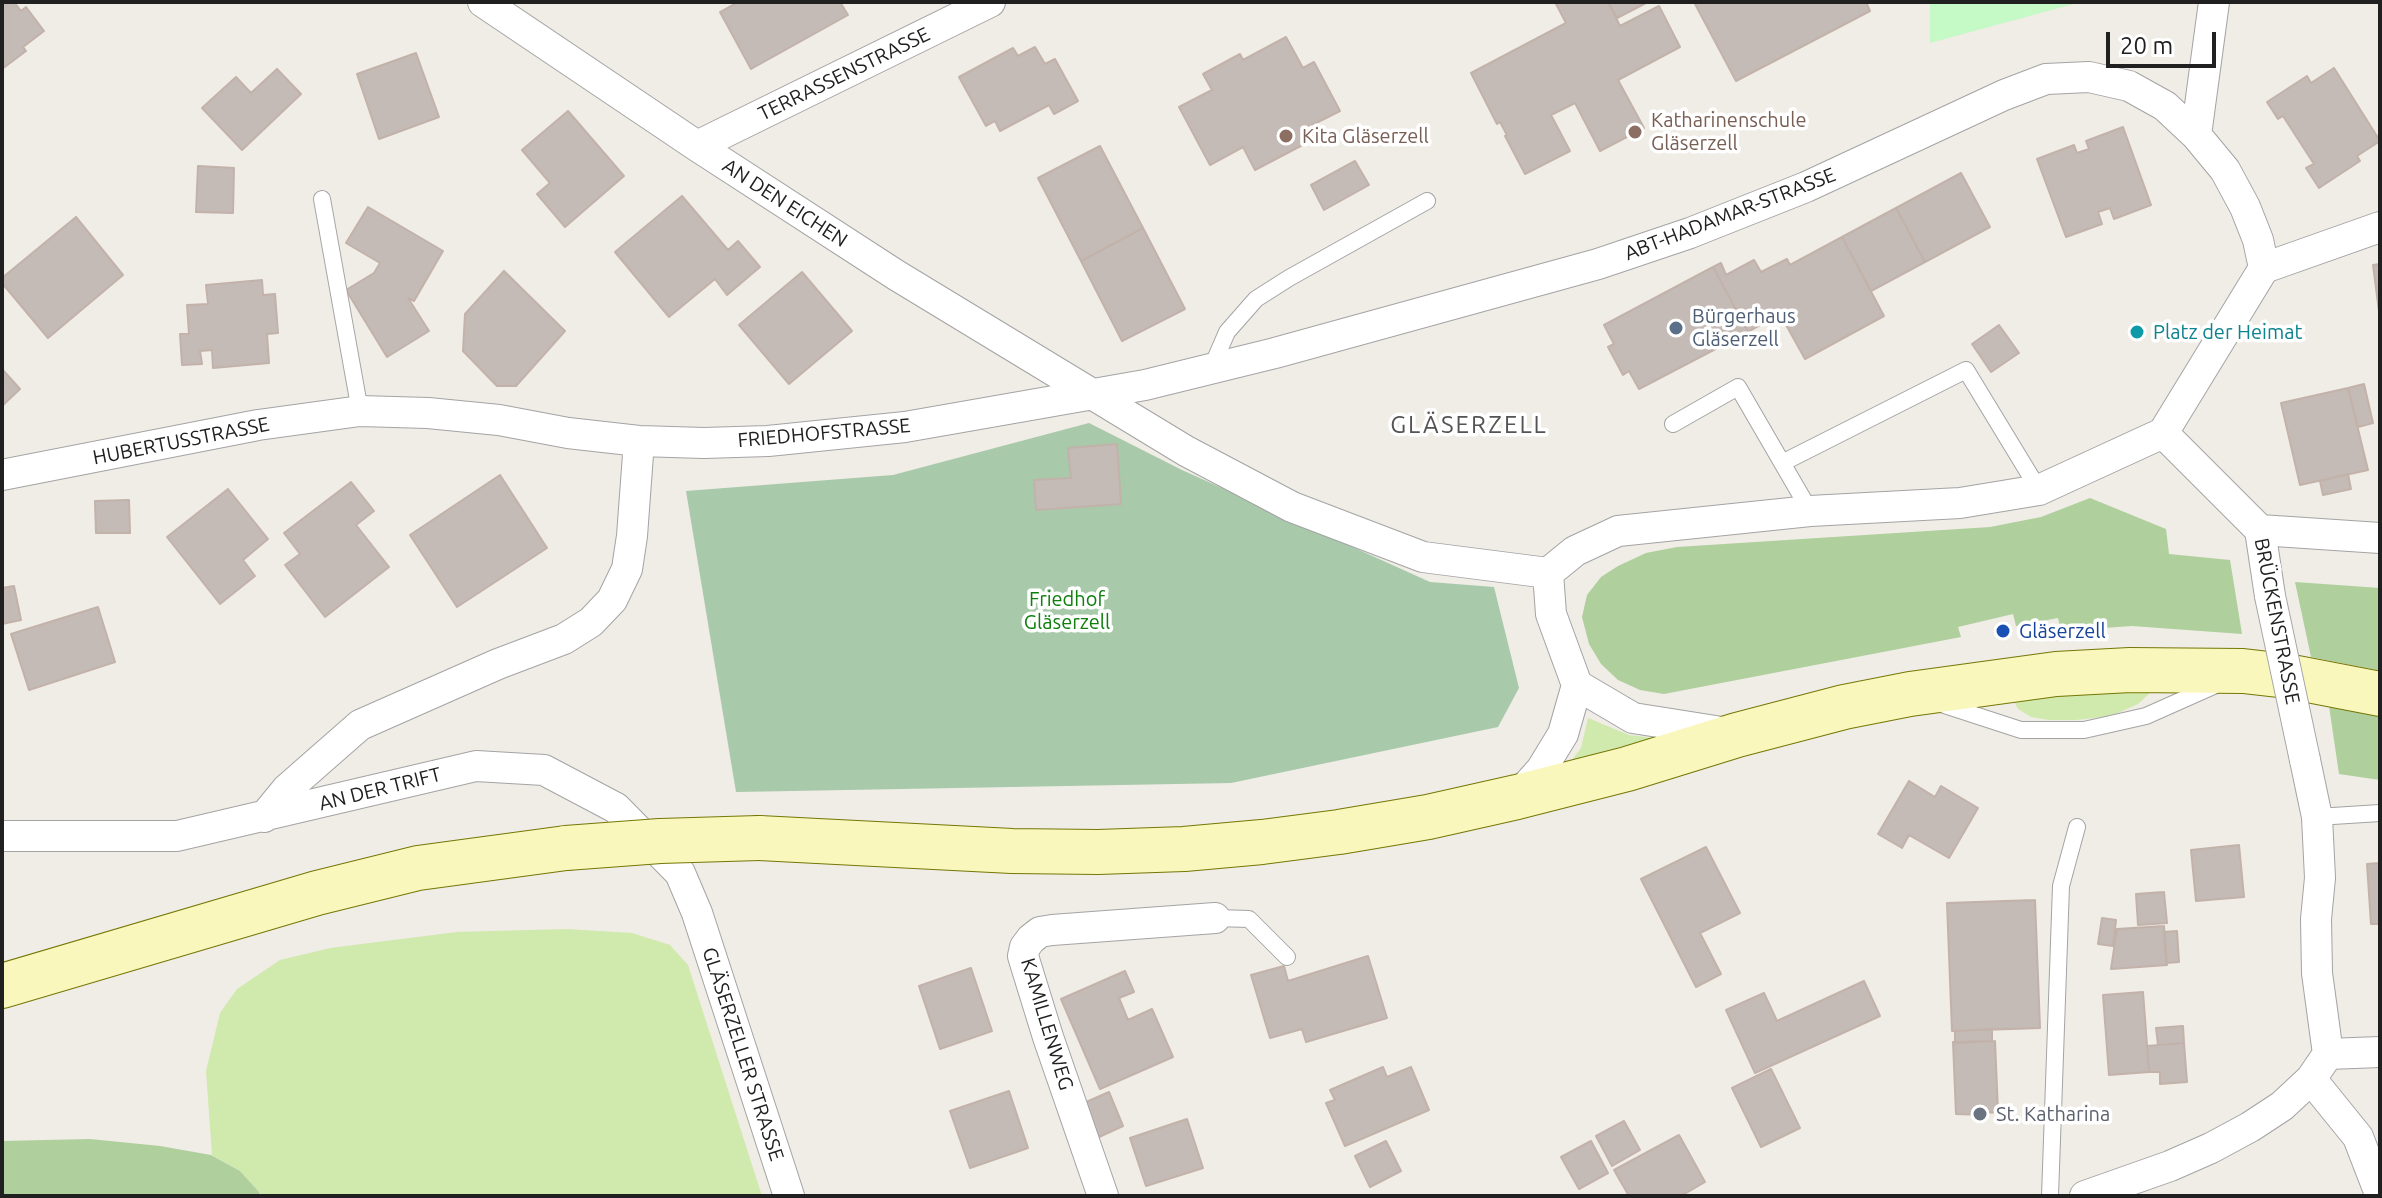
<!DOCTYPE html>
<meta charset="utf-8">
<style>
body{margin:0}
#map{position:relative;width:2382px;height:1198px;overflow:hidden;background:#f0ece6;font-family:Ubuntu,sans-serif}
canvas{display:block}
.frame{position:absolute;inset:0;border:4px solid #202020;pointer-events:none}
.scale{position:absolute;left:2106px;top:32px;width:110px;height:36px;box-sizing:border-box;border:4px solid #202020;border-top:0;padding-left:10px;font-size:24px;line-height:28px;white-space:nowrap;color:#202020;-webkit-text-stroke:6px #fff;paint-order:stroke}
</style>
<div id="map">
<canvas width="2382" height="1198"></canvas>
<div class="frame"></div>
<div class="scale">20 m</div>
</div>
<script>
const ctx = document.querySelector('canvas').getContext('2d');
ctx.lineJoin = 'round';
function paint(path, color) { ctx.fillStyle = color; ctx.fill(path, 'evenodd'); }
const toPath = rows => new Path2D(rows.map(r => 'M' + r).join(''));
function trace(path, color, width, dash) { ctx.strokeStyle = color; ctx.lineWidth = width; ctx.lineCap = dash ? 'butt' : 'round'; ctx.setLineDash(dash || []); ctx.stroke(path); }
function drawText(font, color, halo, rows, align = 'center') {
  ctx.font = font + ' Ubuntu,sans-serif'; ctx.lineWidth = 7; ctx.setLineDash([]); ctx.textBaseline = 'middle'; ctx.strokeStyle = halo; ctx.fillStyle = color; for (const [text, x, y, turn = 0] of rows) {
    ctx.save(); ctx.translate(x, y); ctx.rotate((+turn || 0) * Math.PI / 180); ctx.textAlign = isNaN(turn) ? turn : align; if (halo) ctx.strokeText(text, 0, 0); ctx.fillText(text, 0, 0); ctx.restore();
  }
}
const grass = toPath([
 [2123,686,2151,692,2138,704,2111,716,2076,720,2049,720,2031,717,2018,709,2013,699],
 [1588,718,1629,735,1653,738,1571,761,1581,748],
 [566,929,632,933,670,945,688,965,762,1196,260,1196,259,1192,240,1171,212,1155,206,1071,220,1013,237,989,280,960,330,948,457,932]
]);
const forest = toPath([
 [2090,498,2166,529,2169,554,2230,560,2242,634,2132,626,2061,631,2058,618,2016,626,2013,614,1958,627,1961,637,1664,694,1640,690,1618,680,1601,664,1589,644,1582,617,1587,595,1601,577,1618,566,1646,553,1677,547,1990,527,2041,517],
 [2295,582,2380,588,2380,671,2311,657],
 [2329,706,2380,715,2380,780,2339,774],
 [90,1139,160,1146,211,1155,240,1171,259,1192,260,1196,2,1196,2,1141]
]);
const cemetery = toPath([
 [1089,423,1182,470,1430,582,1494,587,1519,688,1498,727,1231,783,736,792,686,491,893,475]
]);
const park = toPath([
 [1930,2,2081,2,1930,43]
]);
const building = toPath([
 [2,2,14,2,21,11,26,7,44,31,23,47,26,51,2,69,2,2],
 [738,2,840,2,848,15,751,69,720,12,738,2],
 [1555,2,1608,2,1620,26,1659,6,1680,47,1618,80,1644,128,1600,151,1575,103,1551,115,1570,151,1525,174,1505,136,1507,135,1500,122,1497,124,1471,73,1566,23,1555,2],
 [1608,2,1648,2,1617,18,1608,2],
 [1694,2,1866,2,1870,11,1736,81,1694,2],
 [1286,37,1303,68,1314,62,1340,111,1308,127,1314,139,1255,170,1243,147,1210,165,1179,107,1212,90,1203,74,1240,54,1243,60,1286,37],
 [1035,47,1045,64,1055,59,1078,101,1054,114,1049,105,1000,131,995,121,986,126,959,77,1013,48,1018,56,1035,47],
 [416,53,439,117,379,139,357,74,416,53],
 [2334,68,2380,141,2357,156,2360,161,2319,188,2306,168,2314,164,2283,116,2278,119,2267,102,2307,76,2311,83,2334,68],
 [277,69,301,94,242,150,202,108,236,77,251,93,277,69],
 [568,111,624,176,565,227,537,194,550,183,522,150,568,111],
 [2123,127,2151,205,2114,219,2110,208,2098,212,2102,224,2066,237,2037,159,2074,145,2077,153,2089,149,2086,141,2123,127],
 [1100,146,1143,228,1081,261,1038,178,1100,146],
 [1355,161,1369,185,1324,210,1311,185,1355,161],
 [198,166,234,168,233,213,196,212,198,166],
 [1961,173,1990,227,1925,262,1896,208,1961,173],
 [682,196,728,250,738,241,760,267,727,295,715,279,669,317,615,252,682,196],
 [368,207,443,251,414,301,408,298,429,331,387,357,346,290,374,273,380,263,346,243,368,207],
 [1896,208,1925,262,1871,291,1842,237,1896,208],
 [76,217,123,275,48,338,2,283,2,278,76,217],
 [1143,228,1185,309,1122,341,1081,261,1143,228],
 [1842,237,1884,316,1805,359,1780,314,1748,332,1713,267,1721,263,1726,275,1754,260,1761,272,1787,259,1790,265,1842,237],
 [2380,264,2380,319,2373,265,2380,264],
 [1713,267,1748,332,1639,389,1629,371,1623,375,1608,347,1614,344,1604,325,1713,267],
 [504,271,565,331,516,386,497,386,463,351,465,314,504,271],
 [802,272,852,331,789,384,739,325,802,272],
 [262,280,263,295,275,294,278,333,267,334,269,363,213,368,212,350,200,351,202,364,182,365,180,334,189,334,187,305,208,304,206,285,262,280],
 [1999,325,2019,353,1991,372,1972,344,1999,325],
 [2,369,20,389,2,406,2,369],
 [2364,384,2373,423,2358,427,2348,388,2364,384],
 [2348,388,2368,470,2300,485,2281,403,2348,388],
 [1117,444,1121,504,1036,510,1034,480,1071,478,1068,448,1117,444],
 [2348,474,2351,489,2323,495,2320,481,2348,474],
 [500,475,547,548,457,607,410,535,500,475],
 [351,482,374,511,356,525,389,567,325,617,285,565,300,554,284,533,351,482],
 [228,489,268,539,243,560,255,576,220,604,167,537,228,489],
 [129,500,130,533,96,533,95,501,129,500],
 [14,586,21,620,2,624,2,588,14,586],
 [98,607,115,662,29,690,11,634,98,607],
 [1909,781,1935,797,1941,786,1978,808,1949,858,1909,835,1902,848,1878,834,1909,781],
 [2239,845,2244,897,2196,901,2191,850,2239,845],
 [1706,847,1740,913,1700,933,1721,974,1696,987,1641,879,1706,847],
 [2380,863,2380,924,2371,924,2367,864,2380,863],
 [2164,892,2167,923,2138,925,2136,894,2164,892],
 [2035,900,2040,1028,1952,1031,1947,903,2035,900],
 [2102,918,2116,920,2113,946,2098,944,2102,918],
 [2164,926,2167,965,2111,969,2117,929,2164,926],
 [2177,931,2179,962,2166,963,2164,932,2177,931],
 [1368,956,1387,1018,1306,1042,1302,1029,1270,1038,1251,975,1284,966,1288,981,1368,956],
 [971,968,992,1031,940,1049,919,986,971,968],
 [1125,971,1134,992,1119,998,1128,1020,1152,1009,1173,1057,1100,1089,1061,999,1125,971],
 [1864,981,1880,1016,1755,1073,1726,1010,1764,993,1777,1021,1864,981],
 [2143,992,2149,1072,2109,1075,2103,995,2143,992],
 [2183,1026,2184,1043,2158,1045,2156,1028,2183,1026],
 [1992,1029,1992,1041,1955,1043,1955,1031,1992,1029],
 [1995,1041,1998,1112,1986,1113,1986,1115,1956,1114,1953,1042,1995,1041],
 [2184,1043,2187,1082,2160,1084,2160,1072,2149,1072,2147,1046,2184,1043],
 [1383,1067,1387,1077,1411,1067,1429,1110,1345,1146,1326,1103,1335,1100,1330,1090,1383,1067],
 [1771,1069,1800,1128,1761,1147,1732,1088,1771,1069],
 [1009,1091,1028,1148,970,1168,950,1111,1009,1091],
 [1109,1092,1123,1126,1099,1137,1084,1103,1109,1092],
 [1187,1119,1203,1168,1146,1186,1130,1138,1187,1119],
 [1624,1121,1640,1150,1612,1166,1596,1136,1624,1121],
 [1679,1135,1705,1182,1681,1196,1629,1196,1614,1170,1679,1135],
 [1386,1141,1401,1171,1370,1187,1355,1156,1386,1141],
 [1591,1141,1608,1173,1579,1189,1561,1157,1591,1141]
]);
const lane = toPath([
 [322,199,360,411],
 [1211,369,1227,332,1256,299,1289,278,1427,201],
 [1673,424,1738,387,1810,511],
 [1782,463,1966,370,2039,490],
 [1938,703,2021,730,2084,730,2146,716,2218,684],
 [2317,817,2380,813],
 [1215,918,1249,919,1287,957],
 [2050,1196,2061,886,2077,827]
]);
const street = toPath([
 [483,2,697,146,896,275,1186,451,1292,507,1423,557,1548,573],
 [2196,135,2214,2],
 [697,146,990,2],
 [2163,433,2264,268,2380,227],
 [2163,433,2260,530,2270,596],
 [2,475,258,425,360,411,428,413,499,420,568,433,639,441,704,443,768,441,905,427,1145,385,1275,353,1598,264,1690,233,1806,187,2004,95,2046,79,2089,77,2129,86,2165,106,2196,135,2225,170,2245,207,2258,240,2264,268],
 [2260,530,2380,538],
 [1548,573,1575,551,1618,531,1810,511,1960,503,2039,490,2163,433],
 [1577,685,1633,718,1728,733],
 [2305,760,2317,817,2320,878,2316,919,2317,973,2328,1054],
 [1517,797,1541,770,1563,734,1577,685,1551,614,1548,573],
 [264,817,287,789,360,725,498,664,564,639,591,622,612,600,627,569,632,536,639,441],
 [2,836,177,836,476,766,544,770,616,808,680,873,697,913,789,1196],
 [2328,1054,2380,1052],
 [2311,1079,2358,1137,2380,1194],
 [1103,1196,1048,1037,1023,956,1025,947,1031,939,1040,932,1052,930,1215,918],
 [2085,1196,2170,1166,2211,1148,2250,1127,2282,1106,2311,1079,2328,1054]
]);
const secondary = toPath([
 [759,838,1012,851,1098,852,1184,849,1262,842,1339,832,1428,817,1517,797,1627,769,1737,735,1844,707,1910,694,2056,674,2130,670,2243,671,2287,676,2380,694],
 [2,986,317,893,418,868,566,848]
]);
const streetBridge = toPath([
 [2270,596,2305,760]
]);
const secondaryBridge = toPath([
 [566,848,660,841,759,838]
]);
const markers = [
 [1635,132,8,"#8d6e63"],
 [1286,136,8,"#8d6e63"],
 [1676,328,8,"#5c6f8a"],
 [2137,332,8,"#0f9aa8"],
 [2003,631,8,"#1a4fb4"],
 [1980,1114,8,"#6b7280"]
];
const streetNames = [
 ["TERRASSENSTRASSE",844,74,-26],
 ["AN DEN EICHEN",785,203,33],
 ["ABT-HADAMAR-STRASSE",1730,214,-21],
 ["FRIEDHOFSTRASSE",824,433,-5],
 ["HUBERTUSSTRASSE",181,441,-11],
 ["BRÜCKENSTRASSE",2277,621,79],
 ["AN DER TRIFT",380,789,-14],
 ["KAMILLENWEG",1047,1024,73],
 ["GLÄSERZELLER STRASSE",743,1054,72]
];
const educationNames = [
 ["Katharinenschule",1651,120],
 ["Gläserzell",1651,143],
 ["Kita Gläserzell",1302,136]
];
const serviceNames = [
 ["Bürgerhaus",1692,316],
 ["Gläserzell",1692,339]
];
const cultureNames = [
 ["Platz der Heimat",2153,332]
];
const parkNames = [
 ["Friedhof",1067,599],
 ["Gläserzell",1067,622]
];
const transitNames = [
 ["Gläserzell",2019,631]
];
const worshipNames = [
 ["St. Katharina",1996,1114]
];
const quarterNames = [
 ["GLÄSERZELL",1469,425]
];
paint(grass, '#d0e9ad');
paint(forest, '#afcf9c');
paint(cemetery, '#a8c9aa');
paint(park, '#c5f9c5');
paint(building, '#c5bbb6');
trace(building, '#c2b2a9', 2);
trace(lane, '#a4a4a4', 18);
trace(street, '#a4a4a4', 32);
trace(secondary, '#757706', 46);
trace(lane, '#fff', 16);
trace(street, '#fff', 30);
trace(secondary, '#f9f7bc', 44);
trace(streetBridge, '#a4a4a4', 32, []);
trace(secondaryBridge, '#757706', 46, []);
trace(streetBridge, '#fff', 30);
trace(secondaryBridge, '#f9f7bc', 44);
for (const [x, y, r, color] of markers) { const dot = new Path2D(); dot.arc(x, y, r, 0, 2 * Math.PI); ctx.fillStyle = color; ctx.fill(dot); trace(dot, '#fff', 3); }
drawText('20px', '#202020', '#fff', streetNames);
drawText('20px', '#785e54', '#fff', educationNames, 'left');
drawText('20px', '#4e5e75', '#fff', serviceNames, 'left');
drawText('20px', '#0d838f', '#fff', cultureNames, 'left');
drawText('20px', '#0e7e0d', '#fff', parkNames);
drawText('20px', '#164399', '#fff', transitNames, 'left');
drawText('20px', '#5b616d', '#fff', worshipNames, 'left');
ctx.letterSpacing = '2px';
drawText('24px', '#535353', '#fff', quarterNames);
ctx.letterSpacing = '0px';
</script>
